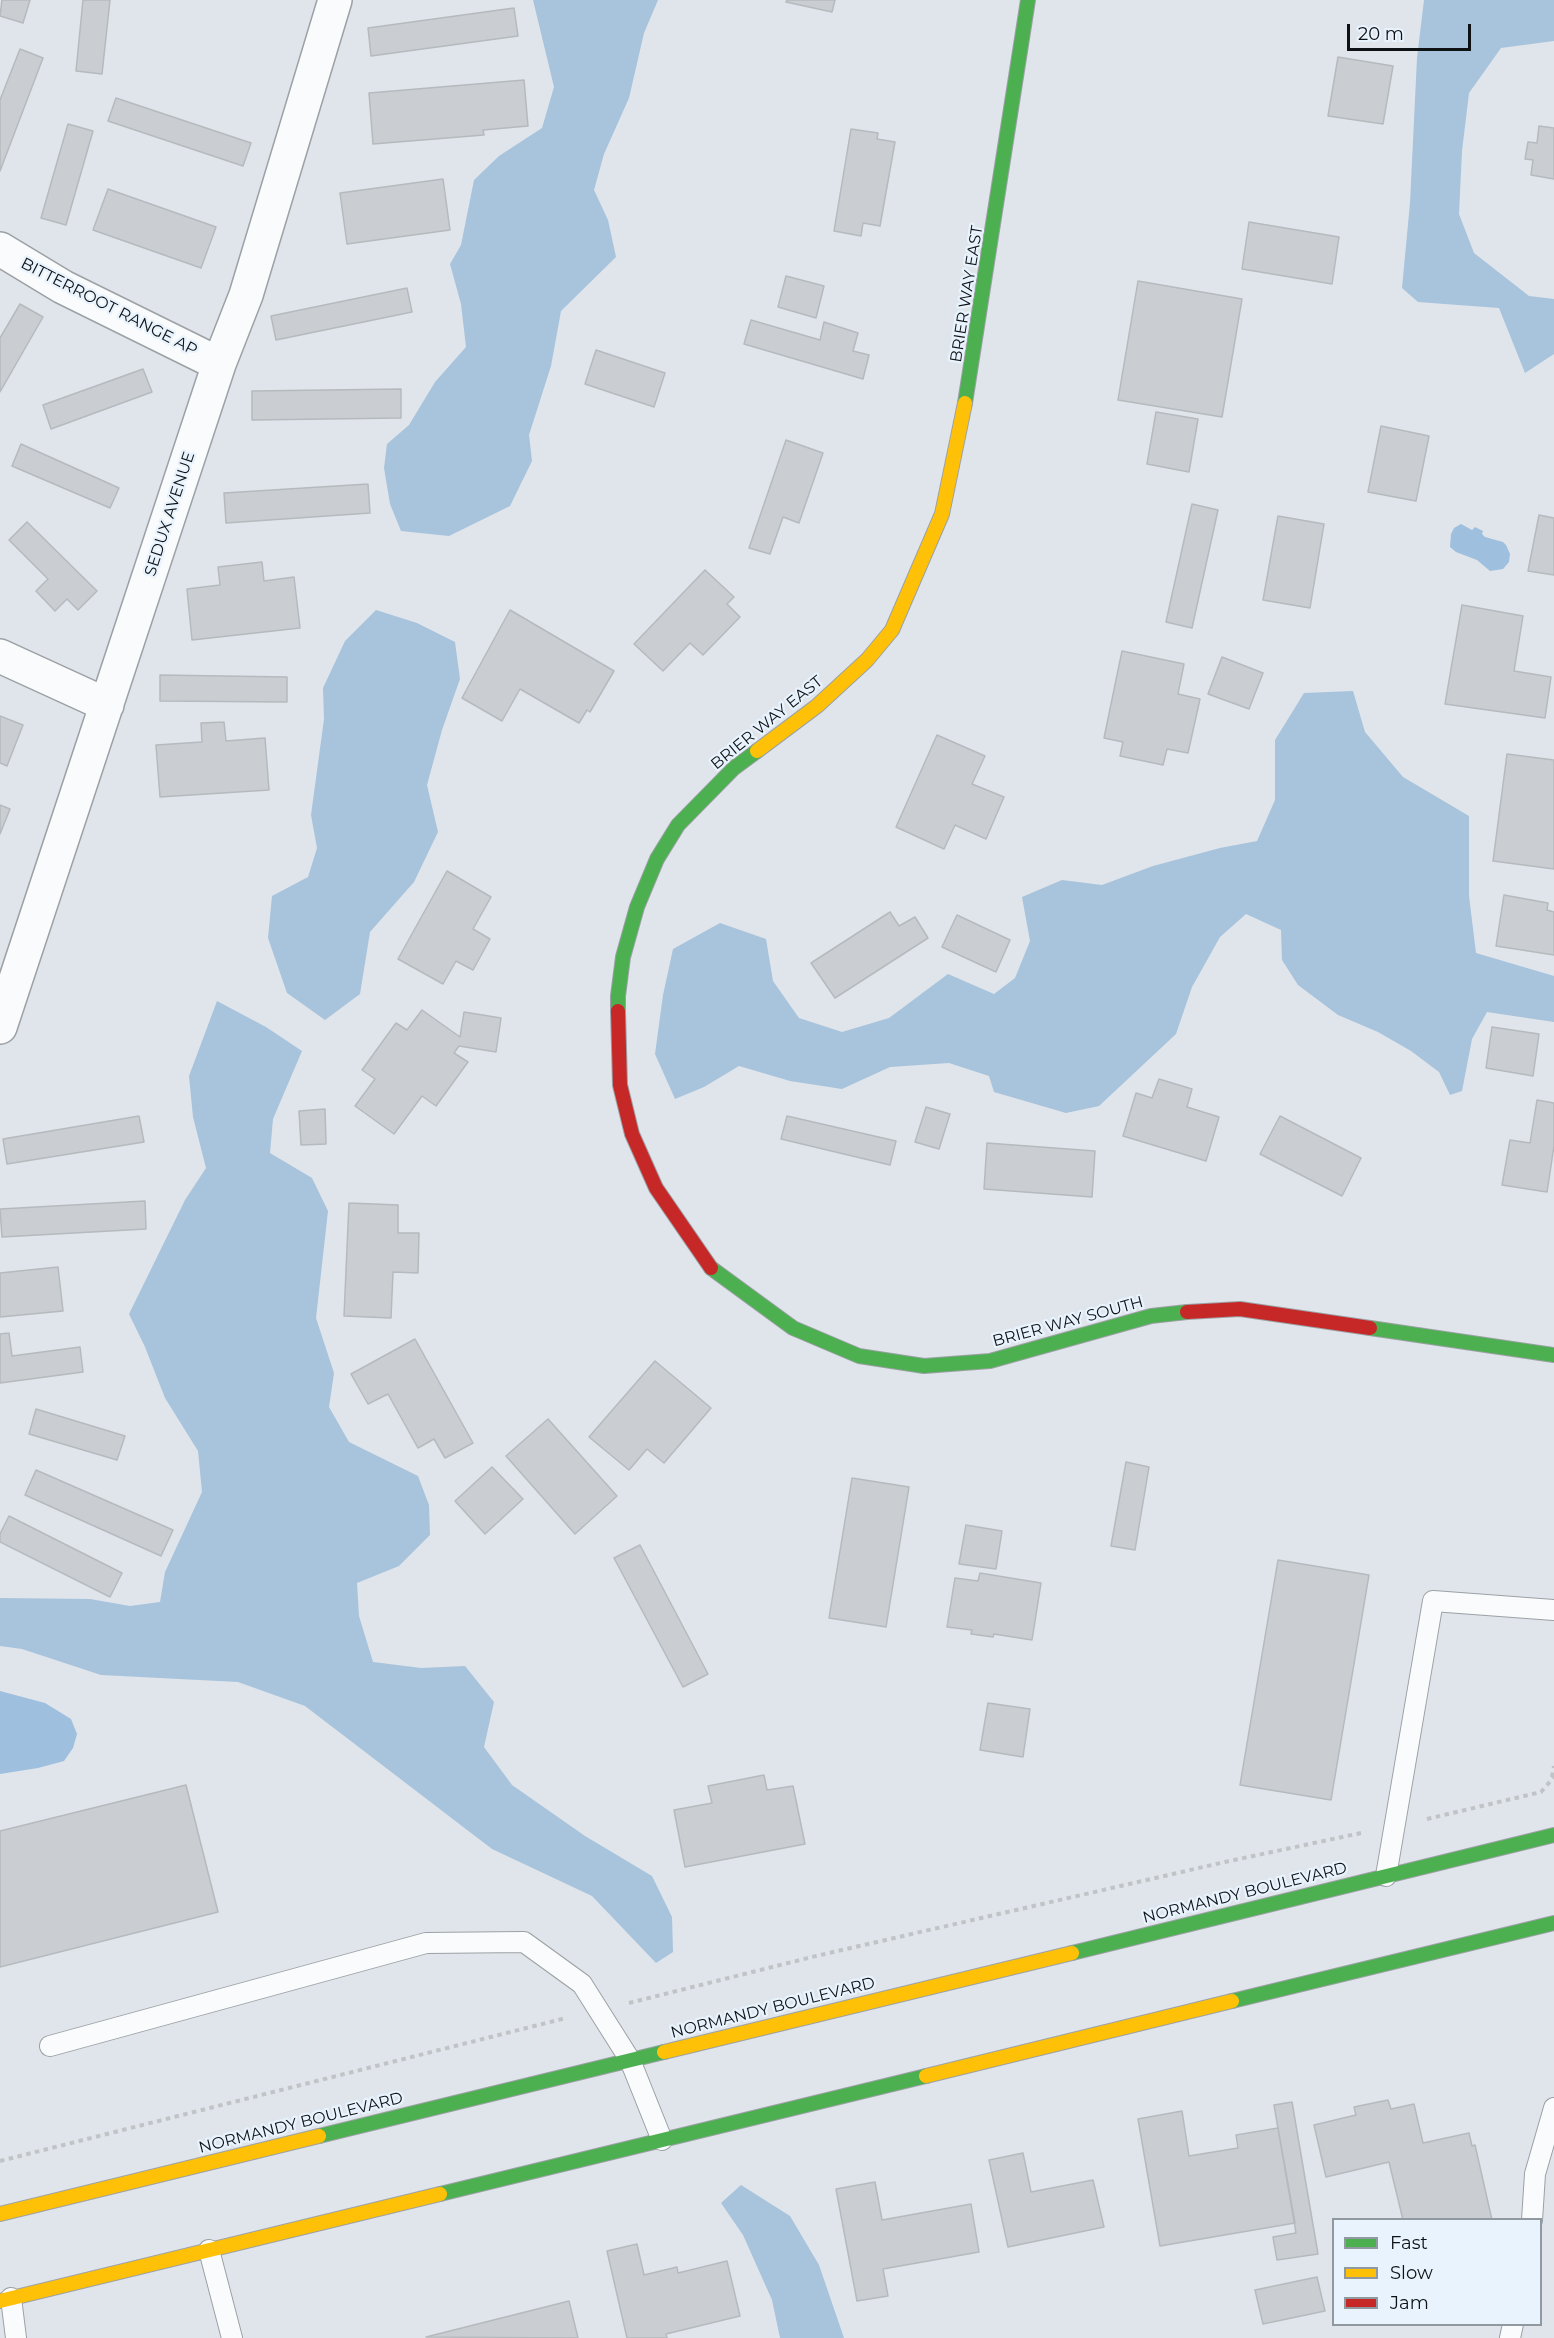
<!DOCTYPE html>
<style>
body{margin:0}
#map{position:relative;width:1554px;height:2338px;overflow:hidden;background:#dfe5eb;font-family:Montserrat,sans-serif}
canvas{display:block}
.legend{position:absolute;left:1332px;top:2218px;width:210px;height:108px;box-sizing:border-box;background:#e8f3fd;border:2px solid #9199a0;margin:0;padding:8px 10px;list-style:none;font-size:18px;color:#0e1215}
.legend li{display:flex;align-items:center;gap:12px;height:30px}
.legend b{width:30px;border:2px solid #9199a0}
.scale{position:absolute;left:1347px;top:24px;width:124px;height:27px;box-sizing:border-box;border:3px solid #0e1215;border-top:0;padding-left:8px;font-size:18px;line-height:21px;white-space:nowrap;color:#0e1215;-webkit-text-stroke:4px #e8f3fd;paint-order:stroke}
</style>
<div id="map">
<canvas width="1554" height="2338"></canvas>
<ul class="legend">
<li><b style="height:8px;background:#4caf50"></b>Fast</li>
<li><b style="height:8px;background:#ffc107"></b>Slow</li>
<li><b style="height:8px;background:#c62828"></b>Jam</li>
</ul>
<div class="scale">20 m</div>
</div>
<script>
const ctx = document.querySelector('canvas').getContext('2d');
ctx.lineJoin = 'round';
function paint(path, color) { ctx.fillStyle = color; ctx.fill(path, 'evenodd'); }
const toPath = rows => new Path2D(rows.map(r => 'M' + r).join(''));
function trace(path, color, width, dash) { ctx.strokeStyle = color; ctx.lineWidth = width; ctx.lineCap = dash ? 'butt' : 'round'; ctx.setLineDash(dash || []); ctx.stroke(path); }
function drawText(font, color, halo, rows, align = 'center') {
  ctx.font = font + ' Montserrat,sans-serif'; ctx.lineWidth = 4.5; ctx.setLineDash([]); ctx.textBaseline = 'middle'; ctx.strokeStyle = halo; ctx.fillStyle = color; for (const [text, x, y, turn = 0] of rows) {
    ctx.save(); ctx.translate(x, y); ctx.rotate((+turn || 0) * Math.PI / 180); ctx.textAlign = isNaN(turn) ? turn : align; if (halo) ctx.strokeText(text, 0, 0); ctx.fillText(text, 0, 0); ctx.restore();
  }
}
const forest = toPath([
 [533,0,658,0,644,33,629,98,604,154,594,190,608,220,616,257,561,311,551,366,529,435,532,461,510,506,449,536,401,531,390,504,384,468,387,444,409,425,435,382,466,347,461,304,450,264,461,245,474,180,499,156,542,128,554,87],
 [1424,0,1554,0,1554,41,1501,48,1469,93,1462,151,1459,214,1474,253,1529,296,1554,299,1554,354,1525,373,1499,308,1418,302,1402,288,1410,203,1417,58],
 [376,610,417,623,455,642,460,679,442,730,427,785,438,832,414,882,370,932,360,994,325,1020,287,993,268,938,272,896,308,877,317,848,311,815,324,719,323,688,345,641],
 [1353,691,1365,732,1403,777,1469,816,1469,896,1476,953,1554,976,1554,1022,1487,1012,1472,1039,1462,1091,1450,1095,1439,1072,1411,1051,1378,1032,1338,1015,1298,985,1282,960,1281,930,1246,914,1220,937,1192,987,1176,1034,1099,1106,1066,1113,994,1092,989,1076,949,1063,890,1067,842,1089,790,1081,739,1066,704,1087,675,1099,655,1054,663,995,673,949,720,923,766,939,773,981,799,1018,842,1032,889,1018,948,974,994,994,1015,978,1030,941,1022,897,1062,880,1102,885,1153,866,1220,848,1257,841,1275,800,1275,740,1304,693],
 [217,1001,266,1027,302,1051,273,1119,270,1153,312,1178,328,1211,316,1318,334,1373,329,1407,349,1442,418,1476,429,1505,430,1535,399,1566,357,1583,359,1616,373,1662,421,1668,465,1666,494,1702,484,1747,512,1785,585,1836,652,1876,672,1917,673,1952,656,1963,592,1896,492,1849,305,1706,238,1682,101,1675,22,1649,0,1646,0,1598,90,1599,130,1606,160,1602,165,1572,202,1492,198,1451,165,1398,145,1347,129,1314,185,1200,206,1168,193,1117,189,1076],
 [741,2185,790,2216,819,2265,844,2338,780,2338,772,2300,743,2235,721,2203]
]);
const water = toPath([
 [1461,524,1472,530,1475,527,1483,531,1482,534,1485,537,1503,542,1506,545,1510,554,1509,562,1503,569,1490,571,1477,560,1456,552,1450,547,1451,534,1454,528],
 [0,1691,45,1703,71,1719,77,1734,73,1748,64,1761,38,1768,0,1774]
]);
const building = toPath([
 [2,0,30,0,23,23,0,16,2,0],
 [83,0,110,0,102,74,76,71,83,0],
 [787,0,835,0,832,12,786,2,787,0],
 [514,8,518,36,371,56,368,28,514,8],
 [20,49,43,58,0,171,0,100,20,49],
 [1338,57,1393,66,1383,124,1328,116,1338,57],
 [524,80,528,126,483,130,484,135,373,144,369,93,524,80],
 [116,98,251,143,243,166,108,121,116,98],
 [68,124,93,131,66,225,41,218,68,124],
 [1539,126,1554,128,1554,179,1531,175,1533,160,1525,159,1528,142,1537,143,1539,126],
 [851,129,878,133,877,139,895,142,880,226,863,223,861,236,834,231,851,129],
 [443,179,450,230,347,244,340,193,443,179],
 [108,189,216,227,201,268,93,230,108,189],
 [1249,222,1339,237,1332,284,1242,269,1249,222],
 [786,276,824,286,816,318,778,307,786,276],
 [1138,281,1242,299,1222,417,1118,400,1138,281],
 [407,288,412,312,276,340,271,316,407,288],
 [20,304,43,317,0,392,0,338,20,304],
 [751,320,820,340,824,322,858,333,853,351,869,355,863,379,744,344,751,320],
 [596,350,665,373,654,407,585,384,596,350],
 [143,369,152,392,51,429,43,405,143,369],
 [401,389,401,418,252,420,252,391,401,389],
 [1156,412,1198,419,1189,472,1147,464,1156,412],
 [1381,426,1429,436,1416,501,1368,492,1381,426],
 [786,440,823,453,799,523,783,517,770,554,749,548,786,440],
 [21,444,119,488,110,508,12,466,21,444],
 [368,484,370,513,226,523,224,493,368,484],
 [1192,504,1218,510,1192,628,1166,622,1192,504],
 [1539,515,1554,518,1554,575,1528,571,1539,515],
 [1278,516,1324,524,1310,608,1263,600,1278,516],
 [27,522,97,591,78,610,67,599,55,611,36,591,48,579,9,540,27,522],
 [262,562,264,581,294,577,300,628,192,640,187,589,220,585,218,567,262,562],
 [705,570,734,597,727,604,740,617,703,655,690,643,663,671,634,644,705,570],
 [1462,605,1523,616,1514,671,1551,677,1545,718,1445,704,1462,605],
 [510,610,614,671,590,712,587,710,579,723,520,689,502,721,462,698,510,610],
 [1122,651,1184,664,1178,694,1200,699,1188,753,1167,749,1163,765,1120,756,1123,742,1104,738,1122,651],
 [1222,657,1263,673,1249,709,1208,694,1222,657],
 [160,675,287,677,287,702,160,701,160,675],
 [0,716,23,725,7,766,0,763,0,716],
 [224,722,226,741,265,738,269,790,160,797,156,745,202,742,201,723,224,722],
 [937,735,985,756,972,784,1004,797,986,839,955,825,944,849,896,827,937,735],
 [1507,754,1554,760,1554,869,1493,861,1507,754],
 [0,805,10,809,0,834,0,805],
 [447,871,491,897,473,929,490,939,473,970,456,961,443,984,398,959,447,871],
 [1504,895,1548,903,1547,910,1554,912,1554,955,1496,946,1504,895],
 [890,912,899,926,915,917,928,938,835,998,811,963,890,912],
 [957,915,1010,940,996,972,942,947,957,915],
 [422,1010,460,1037,464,1012,501,1018,496,1052,459,1046,454,1053,468,1062,436,1106,422,1096,394,1134,355,1106,375,1079,362,1070,396,1023,407,1030,422,1010],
 [1492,1027,1539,1034,1533,1076,1486,1068,1492,1027],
 [1159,1079,1192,1089,1187,1107,1219,1117,1206,1161,1123,1136,1136,1093,1152,1098,1159,1079],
 [1537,1100,1554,1103,1554,1146,1547,1192,1502,1185,1510,1140,1530,1143,1537,1100],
 [926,1107,950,1114,939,1149,915,1142,926,1107],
 [325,1109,326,1144,301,1145,299,1111,325,1109],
 [139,1116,144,1142,7,1164,3,1139,139,1116],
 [787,1116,896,1141,890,1165,781,1139,787,1116],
 [1280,1116,1361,1158,1342,1196,1260,1154,1280,1116],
 [987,1143,1095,1151,1092,1197,984,1189,987,1143],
 [145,1201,146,1229,2,1237,0,1209,145,1201],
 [349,1203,398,1205,398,1233,419,1233,418,1273,393,1272,391,1318,344,1316,349,1203],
 [58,1267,63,1311,0,1317,0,1273,58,1267],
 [9,1333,12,1356,80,1347,83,1372,0,1383,0,1334,9,1333],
 [415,1339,473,1443,445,1458,434,1439,418,1448,388,1394,368,1404,351,1374,415,1339],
 [655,1361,711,1408,664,1463,647,1449,629,1470,589,1437,655,1361],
 [36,1409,125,1436,117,1460,29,1434,36,1409],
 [548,1419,617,1496,575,1534,506,1456,548,1419],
 [1126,1462,1149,1467,1135,1550,1111,1546,1126,1462],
 [492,1467,523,1499,485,1534,455,1501,492,1467],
 [36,1470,173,1530,161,1556,25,1495,36,1470],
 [852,1478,909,1487,886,1627,829,1618,852,1478],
 [9,1516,122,1573,110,1597,0,1542,0,1534,9,1516],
 [966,1525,1002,1531,996,1569,959,1564,966,1525],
 [640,1545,708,1674,683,1687,614,1558,640,1545],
 [1278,1560,1369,1575,1331,1800,1240,1785,1278,1560],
 [980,1573,1041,1583,1032,1640,994,1634,993,1637,971,1634,972,1630,947,1627,955,1578,978,1581,980,1573],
 [988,1703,1030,1709,1023,1757,980,1750,988,1703],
 [764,1775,767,1790,793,1786,805,1844,685,1867,674,1810,712,1803,708,1786,764,1775],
 [186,1785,218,1912,0,1967,0,1831,186,1785],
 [1388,2100,1391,2109,1414,2104,1423,2143,1469,2133,1472,2146,1475,2145,1492,2220,1403,2220,1389,2162,1326,2177,1314,2125,1356,2115,1354,2107,1388,2100],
 [1292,2102,1318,2254,1277,2260,1273,2237,1296,2233,1274,2105,1292,2102],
 [1182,2111,1189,2156,1238,2148,1236,2135,1278,2128,1295,2223,1160,2246,1138,2119,1182,2111],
 [1023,2153,1031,2192,1093,2180,1104,2227,1008,2247,989,2160,1023,2153],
 [875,2182,882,2220,971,2204,979,2252,883,2269,888,2296,857,2301,836,2189,875,2182],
 [637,2244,644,2275,677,2267,678,2273,727,2261,740,2316,666,2334,667,2338,627,2338,607,2251,637,2244],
 [1317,2277,1325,2311,1263,2324,1255,2290,1317,2277],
 [569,2301,578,2338,426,2337,569,2301]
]);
const path = toPath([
 [1552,1777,1554,1766],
 [1427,1819,1541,1792,1554,1777],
 [629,2003,816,1956,1225,1862,1361,1833],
 [0,2161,566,2018]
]);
const lane = toPath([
 [1386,1876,1433,1601,1554,1610],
 [50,2046,426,1943,524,1942,582,1984,630,2060,662,2140],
 [1532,2220,1535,2174,1554,2108],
 [209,2250,232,2338],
 [11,2298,16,2338],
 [1510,2338,1513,2324]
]);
const street = toPath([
 [0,249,63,287,219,364],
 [0,656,107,705],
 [0,1027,219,364,246,295,335,0]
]);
const fast = toPath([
 [965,403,1028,0],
 [618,1011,618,996,623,957,637,907,657,859,678,825,734,768,757,751],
 [711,1268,793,1328,859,1356,924,1366,990,1361,1151,1316,1187,1312],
 [1370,1328,1554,1355],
 [1072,1953,1554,1835],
 [1232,2001,1554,1923],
 [319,2136,664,2052],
 [440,2194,926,2076]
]);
const slow = toPath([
 [757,751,817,706,867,660,892,630,942,514,965,403],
 [664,2052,1072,1953],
 [926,2076,1232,2001],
 [0,2214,319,2136],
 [0,2301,440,2194]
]);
const jam = toPath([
 [618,1011,620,1085,632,1134,656,1188,711,1268],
 [1187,1312,1240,1309,1370,1328]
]);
const streetNames = [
 ["BRIER WAY EAST",967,294,-81],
 ["BITTERROOT RANGE AP",109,307,27],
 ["SEDUX AVENUE",170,514,-72],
 ["BRIER WAY EAST",767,723,-39],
 ["BRIER WAY SOUTH",1068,1322,-15],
 ["NORMANDY BOULEVARD",1245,1893,-14],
 ["NORMANDY BOULEVARD",773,2008,-14],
 ["NORMANDY BOULEVARD",301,2123,-14]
];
paint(forest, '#a8c3dc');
paint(water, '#9ebfdd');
paint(building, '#caced3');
trace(building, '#b5babe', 1.5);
trace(lane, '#9ca1a5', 22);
trace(street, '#9ca1a5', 36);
trace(fast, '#9ca1a5', 16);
trace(slow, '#9ca1a5', 16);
trace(jam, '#9ca1a5', 16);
trace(path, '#c1c4c6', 4, [4.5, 4.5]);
trace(lane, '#fafbfc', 20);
trace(street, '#fafbfc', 33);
trace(fast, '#4caf50', 14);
trace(slow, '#ffc107', 14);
trace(jam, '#c62828', 14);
drawText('16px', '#0e1215', '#e8f3fd', streetNames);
</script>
